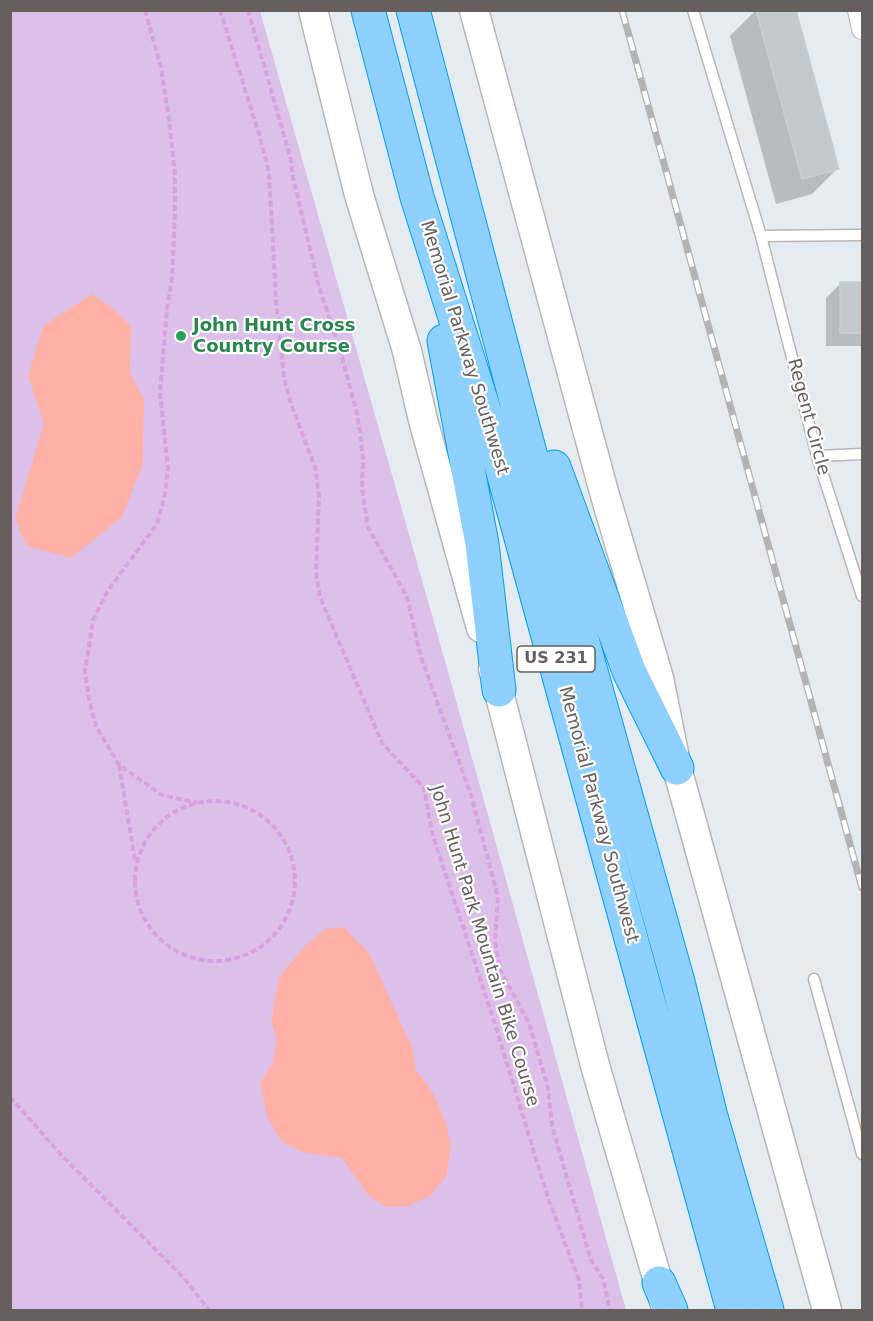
<!DOCTYPE html>
<style>
body{margin:0}
#map{position:relative;width:873px;height:1321px;overflow:hidden;background:#e5ecf1;font-family:"DejaVu Sans",sans-serif}
canvas{display:block}
.frame{position:absolute;inset:0;border:12px solid #675f5d;pointer-events:none}
</style>
<div id="map">
<canvas width="873" height="1321"></canvas>
<div class="frame"></div>
</div>
<script>
const ctx = document.querySelector('canvas').getContext('2d');
ctx.lineJoin = 'round';
function paint(path, color) { ctx.fillStyle = color; ctx.fill(path, 'evenodd'); }
const toPath = rows => new Path2D(rows.map(r => 'M' + r).join(''));
function trace(path, color, width, dash) { ctx.strokeStyle = color; ctx.lineWidth = width; ctx.lineCap = dash ? 'butt' : 'round'; ctx.setLineDash(dash || []); ctx.stroke(path); }
function drawText(font, color, halo, rows, align = 'center') {
  ctx.font = font + ' "DejaVu Sans",sans-serif'; ctx.lineWidth = 4.5; ctx.setLineDash([]); ctx.textBaseline = 'middle'; ctx.strokeStyle = halo; ctx.fillStyle = color; for (const [text, x, y, turn = 0] of rows) {
    ctx.save(); ctx.translate(x, y); ctx.rotate((+turn || 0) * Math.PI / 180); ctx.textAlign = isNaN(turn) ? turn : align; if (halo) ctx.strokeText(text, 0, 0); ctx.fillText(text, 0, 0); ctx.restore();
  }
}
const green = toPath([
 [10,11,260,11,445,661,626,1310,11,1310]
]);
const water = toPath([
 [92,294,114,309,131,326,130,373,144,399,143,464,122,517,71,558,27,546,15,519,44,423,28,376,43,326],
 [344,927,370,955,412,1047,416,1070,433,1093,446,1123,451,1145,447,1175,431,1195,408,1206,386,1207,368,1195,342,1158,302,1152,282,1142,267,1116,260,1083,273,1062,277,1039,271,1021,279,977,305,946,325,929]
]);
const shadow = toPath([
 [756,10,794,10,838,168,812,194,776,204,730,36],
 [840,284,862,284,862,346,826,346,826,298]
]);
const building = toPath([
 [756,10,796,10,839,169,802,179,756,10],
 [840,282,862,282,862,333,840,333,840,282]
]);
const path = toPath([
 [145,10,161,68,169,119,175,174,175,213,172,277,167,309,160,393,168,468,165,495,157,524,107,592,93,620,85,671,89,700,96,726,119,765,162,795,197,803],
 [220,10,260,137,269,173,276,301,284,378,291,404,315,467,319,496,316,572,320,597,382,743,424,788,432,833,494,1021,548,1198,579,1280,582,1310],
 [248,10,290,156,293,177,318,283,342,357,356,410,360,431,363,460,362,488,368,527,407,597,421,657,471,795,498,897,495,942,500,970,529,1023,548,1088,552,1126,558,1147,591,1260,603,1279,610,1310],
 [119,765,135,860],
 '135 881a80 80 0 1 1 160 0a80 80 0 1 1-160 0Z',
 [10,1097,63,1157,183,1277,209,1310]
]);
const service = toPath([
 [693,10,761,236,817,456,862,596],
 [761,236,862,235],
 [817,456,862,454],
 [814,979,862,1154]
]);
const minor = toPath([
 [858,10,862,29]
]);
const secondary = toPath([
 [313,10,359,195,407,351,423,420,481,628],
 [474,10,604,492,659,678,677,768,827,1310],
 [493,669,596,1069,665,1305]
]);
const motorway = toPath([
 [368,10,417,197,498,454,733,1310],
 [413,10,531,457,678,982,710,1113,767,1310],
 [444,341,482,544,499,690],
 [554,467,629,671,677,768],
 [659,1283,671,1310]
]);
const rail = toPath([
 [622,10,862,888]
]);
const markers = [
 [181,336,6,"#2e9e5b"]
];
const shields = [
 [556,659,78]
];
const shieldNames = [
 ["US 231",556,659]
];
const leisureNames = [
 ["John Hunt Cross",193,326],
 ["Country Course",193,347]
];
const streetNames = [
 ["Memorial Parkway Southwest",464,348,73],
 ["Regent Circle",808,417,75],
 ["Memorial Parkway Southwest",598,815,75],
 ["John Hunt Park Mountain Bike Course",484,946,73]
];
paint(green, '#dcc0ea');
paint(water, '#ffb1a7');
paint(shadow, '#0003');
paint(building, '#c2c8cc');
trace(building, '#c3cfd6', 1.5);
trace(service, '#bbb5b3', 13);
trace(minor, '#bbb5b3', 22);
trace(secondary, '#bbb5b2', 31);
trace(motorway, '#009df6', 35);
trace(path, '#daa1de', 4, [6, 3]);
trace(service, '#fff', 10);
trace(minor, '#fff', 20);
trace(secondary, '#fff', 28);
trace(motorway, '#8ed0ff', 33);
trace(rail, '#b4b2b2', 7);
trace(rail, '#fff', 4.5, [14]);
for (const [x, y, r, color] of markers) { const dot = new Path2D(); dot.arc(x, y, r, 0, 2 * Math.PI); ctx.fillStyle = color; ctx.fill(dot); trace(dot, '#fff', 2); }
for (const [x, y, w] of shields) { const box = new Path2D(); box.roundRect(x - w / 2, y - 13, w, 26, 4.5); ctx.fillStyle = '#fff'; ctx.fill(box); trace(box, '#675f5d', 1.5); }
drawText('bold 16px', '#675f5d', null, shieldNames);
drawText('bold 18px', '#27864d', '#fff', leisureNames, 'left');
drawText('18px', '#675f5d', '#fff', streetNames);
</script>
